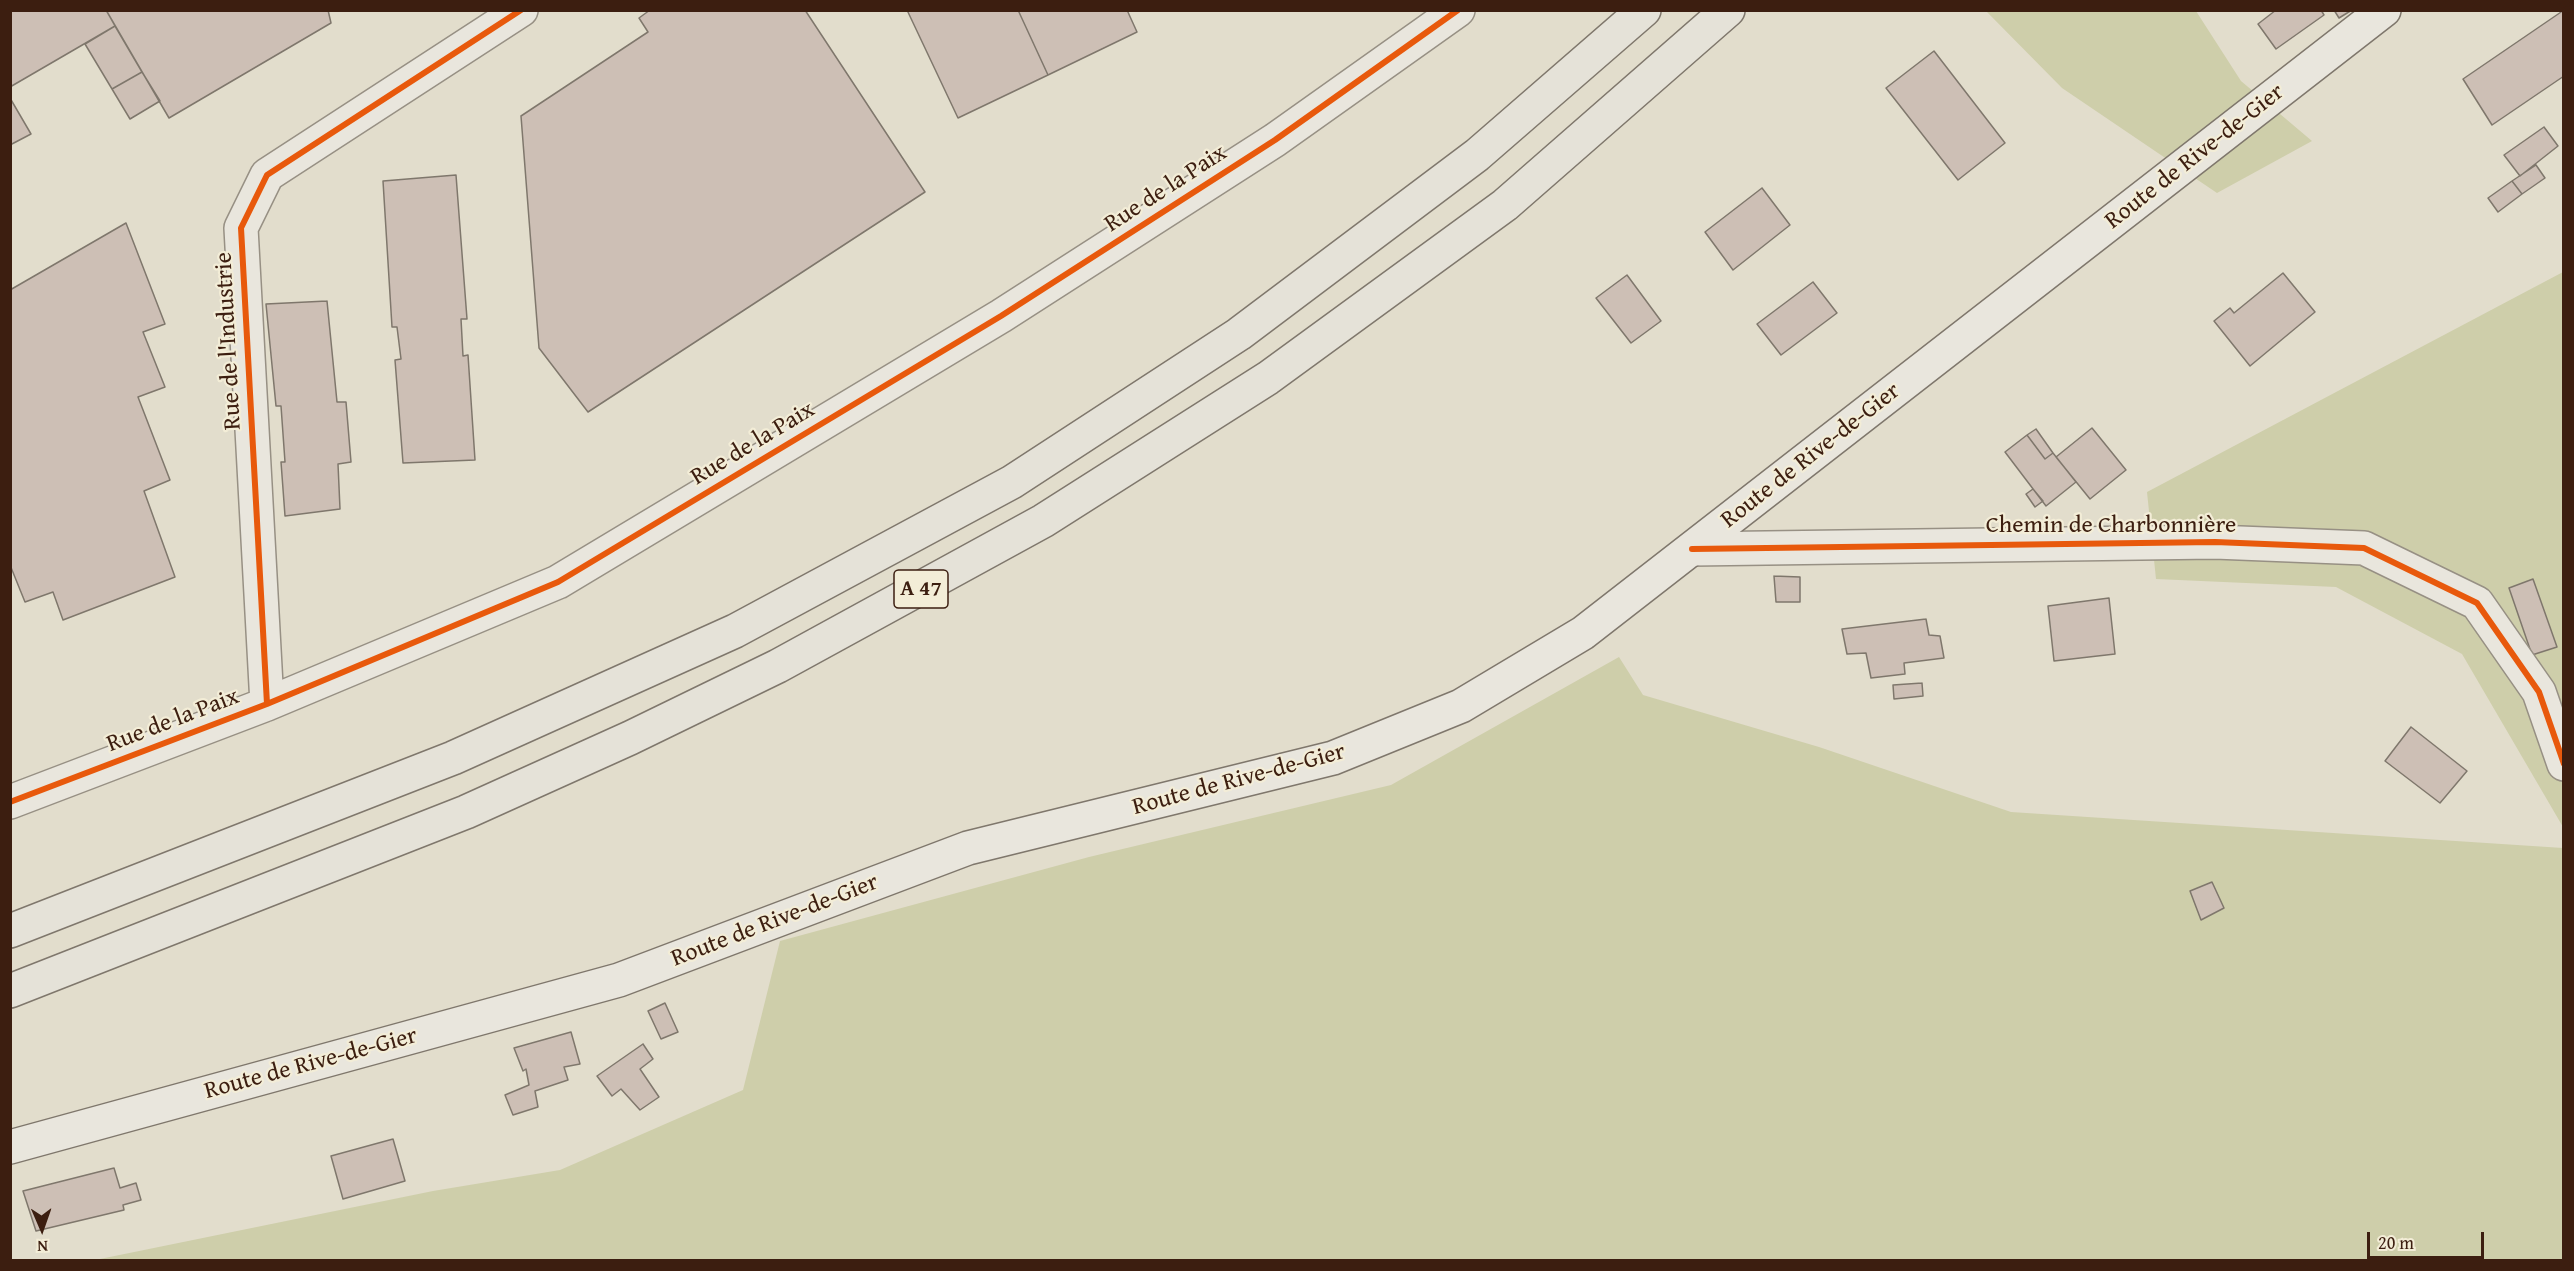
<!DOCTYPE html>
<meta charset="utf-8">
<style>
body{margin:0}
#map{position:relative;width:2574px;height:1271px;overflow:hidden;background:#e2ddcc;font-family:"Gentium Book Plus",serif}
canvas{display:block}
.frame{position:absolute;inset:0;border:12px solid #3c1e10;pointer-events:none}
.north{position:absolute;left:12px;top:1199px;width:60px;height:60px;-webkit-text-stroke:4px #f3edd7;paint-order:stroke;rotate:178deg;font-size:16px;font-weight:700;line-height:24px;text-align:center;color:#3c1e10}
.north::after{content:'';display:block;margin:auto;width:21px;height:27px;background:#3c1e10;clip-path:polygon(50% 0,100% 100%,50% 72%,0 100%)}
.scale{position:absolute;left:2367px;top:1232px;width:117px;height:27px;box-sizing:border-box;border:3px solid #3c1e10;border-top:0;padding-left:8px;font-size:18px;line-height:21px;white-space:nowrap;color:#3c1e10;-webkit-text-stroke:4px #f3edd7;paint-order:stroke}
</style>
<div id="map">
<canvas width="2574" height="1271"></canvas>
<div class="frame"></div>
<div class="north">N</div>
<div class="scale">20 m</div>
</div>
<script>
const ctx = document.querySelector('canvas').getContext('2d');
ctx.lineJoin = 'round';
function paint(path, color) { ctx.fillStyle = color; ctx.fill(path, 'evenodd'); }
const toPath = rows => new Path2D(rows.map(r => 'M' + r).join(''));
function trace(path, color, width, dash) { ctx.strokeStyle = color; ctx.lineWidth = width; ctx.lineCap = dash ? 'butt' : 'round'; ctx.setLineDash(dash || []); ctx.stroke(path); }
function drawText(font, color, halo, rows, align = 'center') {
  ctx.font = font + ' "Gentium Book Plus",serif'; ctx.lineWidth = 4.5; ctx.setLineDash([]); ctx.textBaseline = 'middle'; ctx.strokeStyle = halo; ctx.fillStyle = color; for (const [text, x, y, turn = 0] of rows) {
    ctx.save(); ctx.translate(x, y); ctx.rotate((+turn || 0) * Math.PI / 180); ctx.textAlign = isNaN(turn) ? turn : align; if (halo) ctx.strokeText(text, 0, 0); ctx.fillText(text, 0, 0); ctx.restore();
  }
}
const green = toPath([
 [1986,11,2196,11,2241,81,2312,141,2217,193,2062,88],
 [2563,272,2563,827,2462,654,2336,587,2156,579,2147,492],
 [1619,657,1643,695,1819,747,2011,812,2563,848,2563,1260,95,1260,433,1191,560,1170,743,1090,780,941,1089,857,1391,785]
]);
const building = toPath([
 [10,10,106,10,115,26,10,87,10,10],
 [106,10,328,10,331,23,169,118,106,10],
 [650,10,805,10,925,192,588,412,539,348,521,116,648,32,639,18,650,10],
 [907,10,1018,10,1048,75,958,118,907,10],
 [1018,10,1127,10,1137,32,1048,75,1018,10],
 [2276,10,2321,10,2324,15,2276,49,2258,24,2276,10],
 [2334,10,2352,10,2339,18,2334,10],
 [2564,10,2564,76,2492,125,2463,79,2564,10],
 [115,26,142,72,112,89,85,44,115,26],
 [1934,51,2005,143,1958,180,1886,88,1934,51],
 [142,72,160,101,130,119,112,89,142,72],
 [10,98,31,134,10,145,10,98],
 [2544,127,2558,146,2520,176,2504,155,2544,127],
 [2536,165,2545,178,2522,194,2512,181,2536,165],
 [456,175,467,319,461,319,463,356,468,355,475,460,403,463,395,360,401,359,397,327,392,327,383,181,456,175],
 [2512,181,2522,194,2498,212,2488,198,2512,181],
 [1762,188,1790,225,1733,270,1705,232,1762,188],
 [126,223,165,324,143,332,165,387,138,397,170,480,144,491,175,577,63,620,53,592,25,602,10,565,10,290,126,223],
 [2283,273,2315,312,2250,366,2214,321,2230,308,2234,313,2283,273],
 [1627,275,1661,321,1631,343,1596,298,1627,275],
 [1813,282,1837,313,1781,355,1757,324,1813,282],
 [327,301,337,402,346,402,351,462,338,464,340,509,285,516,281,462,285,462,281,406,276,406,266,304,327,301],
 [2092,428,2126,470,2090,499,2056,457,2092,428],
 [2036,429,2053,453,2045,459,2027,435,2036,429],
 [2027,435,2045,459,2053,453,2076,482,2046,506,2005,452,2027,435],
 [2033,489,2043,501,2035,507,2026,494,2033,489],
 [1774,576,1800,577,1800,602,1776,602,1774,576],
 [2533,579,2557,647,2532,655,2509,588,2533,579],
 [2109,598,2115,654,2054,661,2048,606,2109,598],
 [1926,619,1929,635,1940,636,1944,658,1904,663,1905,674,1871,678,1866,653,1847,654,1842,629,1926,619],
 [1922,683,1923,696,1894,699,1893,685,1922,683],
 [2411,727,2467,771,2440,803,2385,761,2411,727],
 [2212,882,2224,908,2201,920,2190,891,2212,882],
 [665,1003,678,1032,661,1039,648,1011,665,1003],
 [571,1032,580,1064,564,1067,568,1080,535,1091,538,1107,513,1115,505,1095,529,1085,526,1069,523,1071,514,1048,571,1032],
 [643,1044,653,1059,640,1069,659,1097,640,1110,621,1089,612,1096,597,1076,643,1044],
 [393,1139,405,1181,343,1199,331,1156,393,1139],
 [114,1168,120,1188,136,1183,141,1200,123,1205,124,1210,36,1231,23,1191,114,1168]
]);
const street = toPath([
 [1692,549,2215,542,2364,548,2477,603,2539,692,2564,764],
 [267,704,241,228,267,175,521,10],
 [10,802,267,704,558,582,1001,316,1275,140,1458,10]
]);
const secondary = toPath([
 [10,1147,619,980,968,848,1333,758,1461,706,1583,633,2384,10]
]);
const highway = toPath([
 [10,931,453,758,735,631,1012,482,1239,334,1477,155,1644,10],
 [10,991,466,812,630,738,778,666,1043,521,1268,378,1505,205,1728,10]
]);
const cycleway = toPath([
 [1692,549,2215,542,2364,548,2477,603,2539,692,2564,764],
 [267,704,241,228,267,175,521,10],
 [10,802,267,704,558,582,1001,316,1275,140,1458,10]
]);
const shields = [
 [921,589,54]
];
const shieldNames = [
 ["A 47",921,589]
];
const streetNames = [
 ["Route de Rive-de-Gier",2195,157,-38],
 ["Rue de la Paix",1166,189,-33],
 ["Rue de l'Industrie",229,341,-93],
 ["Rue de la Paix",753,444,-31],
 ["Route de Rive-de-Gier",1811,456,-38],
 ["Chemin de Charbonnière",2111,526],
 ["Rue de la Paix",173,721,-21],
 ["Route de Rive-de-Gier",1239,780,-15],
 ["Route de Rive-de-Gier",775,921,-21],
 ["Route de Rive-de-Gier",311,1064,-15]
];
paint(green, '#ceceaa');
paint(building, '#cdbfb5');
trace(building, '#7f776c', 1.5);
trace(street, '#979084', 36);
trace(secondary, '#7f776c', 36);
trace(highway, '#7f776c', 36);
trace(street, '#e9e6dd', 33);
trace(secondary, '#e9e6dd', 33);
trace(highway, '#e5e2d8', 33);
trace(cycleway, '#e8590c', 6);
for (const [x, y, w] of shields) { const box = new Path2D(); box.roundRect(x - w / 2, y - 19, w, 38, 4.5); ctx.fillStyle = '#f3edd7'; ctx.fill(box); trace(box, '#3c1e10', 1.5); }
drawText('bold 22px', '#3c1e10', null, shieldNames);
drawText('24px', '#3c1e10', '#f3edd7', streetNames);
</script>
